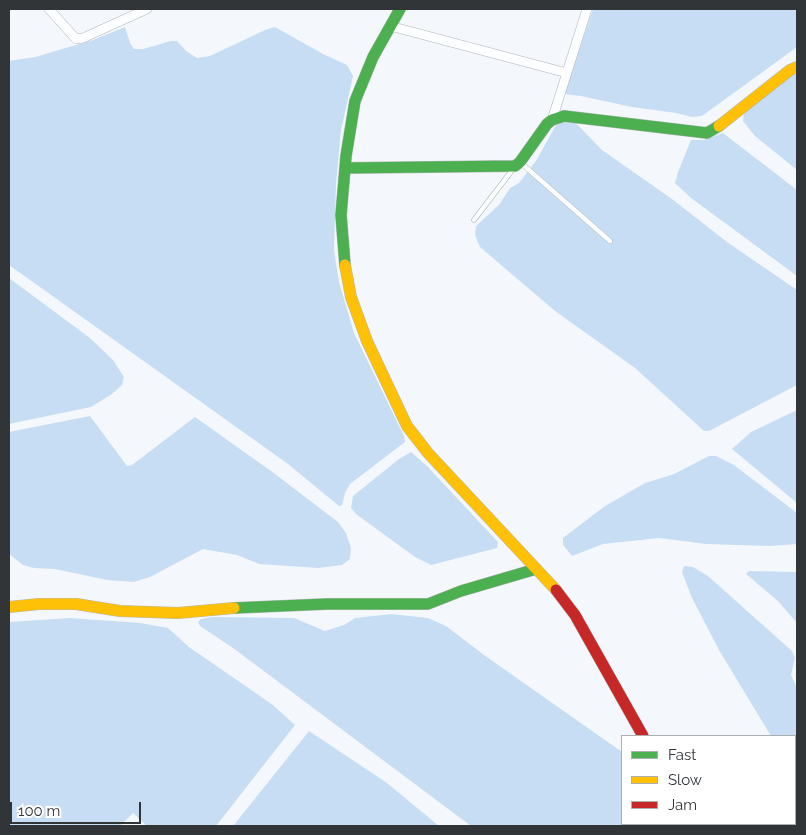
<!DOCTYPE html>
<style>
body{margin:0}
#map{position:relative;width:806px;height:835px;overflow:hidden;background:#f4f8fc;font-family:Raleway,sans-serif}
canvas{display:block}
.frame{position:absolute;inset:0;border:10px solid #323538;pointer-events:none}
.legend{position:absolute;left:621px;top:735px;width:175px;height:90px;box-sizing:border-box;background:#fff;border:1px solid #adaeaf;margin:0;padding:6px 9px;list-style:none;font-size:15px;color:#323538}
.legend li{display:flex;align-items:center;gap:10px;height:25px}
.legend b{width:25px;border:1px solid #adaeaf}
.scale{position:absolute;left:10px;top:802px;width:131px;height:22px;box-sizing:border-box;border:2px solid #323538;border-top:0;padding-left:6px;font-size:15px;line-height:18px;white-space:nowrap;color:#323538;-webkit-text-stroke:4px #fff;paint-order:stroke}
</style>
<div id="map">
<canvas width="806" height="835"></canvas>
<div class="frame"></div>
<ul class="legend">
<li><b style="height:6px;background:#4caf50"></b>Fast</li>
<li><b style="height:6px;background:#ffc107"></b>Slow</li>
<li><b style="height:6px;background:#c62828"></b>Jam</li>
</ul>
<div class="scale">100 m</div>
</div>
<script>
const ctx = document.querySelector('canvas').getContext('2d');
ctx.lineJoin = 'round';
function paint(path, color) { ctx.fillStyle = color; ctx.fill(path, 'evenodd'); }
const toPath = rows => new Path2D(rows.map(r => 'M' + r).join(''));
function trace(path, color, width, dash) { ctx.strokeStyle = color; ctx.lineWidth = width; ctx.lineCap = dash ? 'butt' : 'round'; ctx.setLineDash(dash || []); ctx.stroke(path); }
const water = toPath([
 [593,9,797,9,797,47,702,116,692,117,676,113,632,107,581,96,564,94],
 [125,27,130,43,134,49,143,49,171,41,177,41,186,51,197,58,210,56,265,30,275,27,323,54,347,65,353,76,341,130,336,184,334,250,339,282,354,333,404,436,405,442,350,484,345,493,342,505,339,506,288,464,9,265,9,61,35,57,93,40],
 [797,71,797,170,755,136,743,121,744,112],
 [572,119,602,150,672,199,727,242,797,290,797,385,709,431,704,431,635,368,555,311,480,247,475,235,476,226,499,205,510,188,519,183,536,161,556,125],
 [723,133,797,190,797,276,691,198,675,183,678,172,691,140,704,140],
 [9,278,90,338,113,360,124,377,122,385,112,394,91,407,9,424],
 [797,410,797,503,732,449,751,432],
 [90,416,127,466,132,465,195,417,271,471,338,522,346,533,351,548,350,559,342,565,318,568,259,564,237,555,203,549,150,577,134,582,107,580,55,569,34,568,23,565,9,554,9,432],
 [411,452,427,466,498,542,497,548,431,565,415,557,356,514,351,508,353,496,399,459],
 [709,456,716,456,734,465,797,513,797,544,770,546,706,544,659,538,603,544,572,556,563,545,563,538,605,506,645,483,674,474],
 [684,566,693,567,708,576,792,651,795,658,791,675,797,688,797,775,795,771,795,736,771,736,719,650,692,598,682,572],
 [749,571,797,572,797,623,778,601,746,574],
 [391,614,428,618,446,626,484,655,622,752,622,824,672,824,674,826,471,826,233,648,200,626,198,622,201,619,213,617,294,618,325,631,344,625,355,618],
 [70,618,140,623,168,628,189,647,273,705,295,725,216,826,147,826,133,813,120,826,9,826,9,622],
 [309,731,387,783,439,826,233,826]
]);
const lane = toPath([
 [521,163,610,241],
 [474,220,513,169]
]);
const street = toPath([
 [49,9,76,39,83,38,147,9],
 [390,26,567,73],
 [552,120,587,9]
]);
const fast = toPath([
 [345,168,515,166,520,162,547,124,552,120,564,116,707,133,719,126],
 [345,265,341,215,346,156,355,101,373,57,400,9],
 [234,608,327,604,428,604,461,591,536,569]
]);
const slow = toPath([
 [719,126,790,70,797,67],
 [345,265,351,297,367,341,407,426,428,453,556,590],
 [9,607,39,604,76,604,120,611,178,613,234,608],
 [690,824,692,826]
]);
const jam = toPath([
 [556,590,575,615,643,736]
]);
paint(water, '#c7ddf3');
trace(lane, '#b3b6b9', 5.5);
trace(street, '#b3b6b9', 10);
trace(fast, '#b3b6b9', 12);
trace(slow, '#b3b6b9', 12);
trace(jam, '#b3b6b9', 12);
trace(lane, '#fdfeff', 4.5);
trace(street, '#fdfeff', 9);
trace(fast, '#4caf50', 11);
trace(slow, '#ffc107', 11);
trace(jam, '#c62828', 11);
</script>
